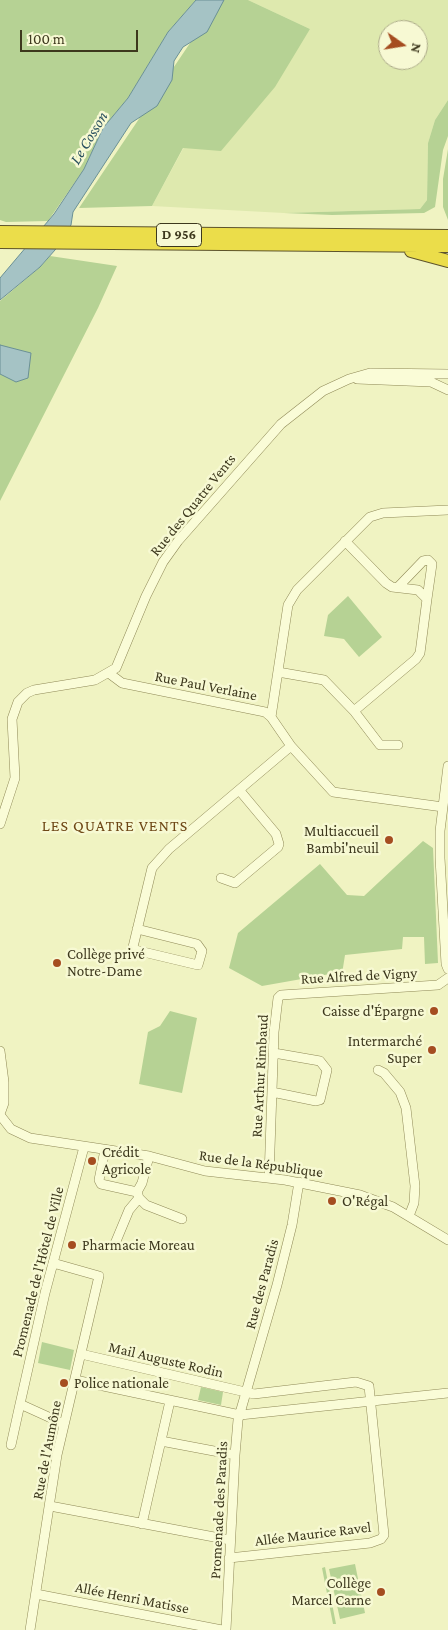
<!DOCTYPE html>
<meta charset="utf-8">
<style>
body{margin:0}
#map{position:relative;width:448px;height:1630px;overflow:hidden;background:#f0f3c2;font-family:"Crimson Pro",serif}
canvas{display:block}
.north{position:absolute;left:378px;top:20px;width:50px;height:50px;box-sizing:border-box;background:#f7f9d3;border:1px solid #adac8a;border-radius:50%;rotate:103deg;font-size:14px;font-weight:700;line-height:20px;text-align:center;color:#3d381d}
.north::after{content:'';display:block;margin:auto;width:18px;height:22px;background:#a54d20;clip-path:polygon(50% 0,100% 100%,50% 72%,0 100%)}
.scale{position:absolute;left:20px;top:30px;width:118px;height:22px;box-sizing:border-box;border:2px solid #3d381d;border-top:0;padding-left:6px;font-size:15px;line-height:18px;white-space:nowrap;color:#3d381d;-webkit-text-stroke:4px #f7f9d3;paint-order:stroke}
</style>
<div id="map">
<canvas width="448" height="1630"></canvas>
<div class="north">N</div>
<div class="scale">100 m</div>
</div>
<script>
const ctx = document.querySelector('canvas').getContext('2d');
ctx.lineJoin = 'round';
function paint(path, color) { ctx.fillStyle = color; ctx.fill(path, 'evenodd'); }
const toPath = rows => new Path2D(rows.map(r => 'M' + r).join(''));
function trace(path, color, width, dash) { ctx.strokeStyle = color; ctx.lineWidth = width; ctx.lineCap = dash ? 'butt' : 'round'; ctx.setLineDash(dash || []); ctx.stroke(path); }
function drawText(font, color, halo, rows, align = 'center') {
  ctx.font = font + ' "Crimson Pro",serif'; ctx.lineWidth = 5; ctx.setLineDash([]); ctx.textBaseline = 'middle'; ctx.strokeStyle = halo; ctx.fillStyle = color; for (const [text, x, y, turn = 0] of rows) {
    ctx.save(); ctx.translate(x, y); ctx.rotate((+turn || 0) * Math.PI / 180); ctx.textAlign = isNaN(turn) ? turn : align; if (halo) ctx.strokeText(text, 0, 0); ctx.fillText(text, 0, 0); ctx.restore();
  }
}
const farmland = toPath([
 [248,0,448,0,448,100,435,120,428,143,427,200,420,209,284,213,152,206,184,147,310,29],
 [388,30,418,30,418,60,388,60]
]);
const green = toPath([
 [0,0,196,0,168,32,128,98,103,128,84,169,48,221,6,222,0,220],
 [219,0,248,0,310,29,275,87,221,151,183,148,152,206,79,208],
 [448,100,448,136,443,150,435,207,424,213,332,215,284,213,420,209,427,200,428,143,435,120],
 [448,149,448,220,443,207,443,179],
 [50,256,117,266,98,308,0,501,0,301,40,267],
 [348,596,382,637,359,657,344,639,324,636,328,615],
 [423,841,433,848,438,963,425,964,424,937,403,937,402,949,345,955,342,974,330,974,262,986,229,968,238,933,320,864,347,895,364,896],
 [170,1011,197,1018,182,1093,139,1084,148,1032,160,1026],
 [42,1342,74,1350,70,1370,38,1363],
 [201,1387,223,1392,221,1405,198,1400],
 [355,1564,365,1613,340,1619,329,1569],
 [325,1567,336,1624,333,1624,322,1568]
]);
const water = toPath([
 [196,0,224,0,207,32,183,47,174,61,172,80,157,106,131,123,73,212,71,225,55,250,40,267,0,300,0,278,54,214,84,169,103,128,128,98,168,32,196,0],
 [0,345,31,353,28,378,16,382,0,374,0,345]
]);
const minor = toPath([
 [357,379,431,382,448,390],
 [345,541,386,583,392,587,418,590,427,599,420,653,416,659,354,711],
 [398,587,423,561,428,560,432,564,427,599],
 [278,672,324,680,354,711,380,745,398,745],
 [110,674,122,683,265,712,271,717,291,746,333,792,443,807],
 [271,717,288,605,297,590,370,517,383,513,448,510],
 [448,766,440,831,440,858,446,964,448,969],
 [0,824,15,778,12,719,18,702,27,693,34,690,95,680,116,668,146,596,163,562,178,541,281,424,323,391,349,379,370,373,448,374],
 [221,878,235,883,278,847,279,844,276,834,240,791],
 [137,929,197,944,202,951,198,965,135,950,133,947,152,868,169,849,291,746],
 [0,1051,4,1082,4,1103,0,1114],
 [378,1070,384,1073,400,1092,406,1108,415,1186,414,1203,409,1216],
 [272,1092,316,1101,320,1100,327,1070,320,1061,274,1053],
 [0,1115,11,1129,30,1138,149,1156,205,1171,285,1180,360,1195,393,1207,448,1240],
 [105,1150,99,1180,101,1184,137,1192,142,1183,149,1156],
 [269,1178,274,1032,278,998,281,995,438,985,448,978],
 [139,1198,146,1205,182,1219],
 [114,1246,129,1210,139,1198,137,1192],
 [81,1354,254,1394,356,1382,369,1386,384,1535,381,1539,370,1543,229,1558],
 [75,1380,240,1415,448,1393],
 [64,1424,20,1404,45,1293,84,1147],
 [161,1441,235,1455],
 [11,1445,20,1404],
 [50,1506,230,1540],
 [142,1524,170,1401],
 [36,1594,222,1630],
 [30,1630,57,1455,99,1276,53,1263],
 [226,1630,235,1455,238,1420,277,1285,292,1225,299,1182]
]);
const highway = toPath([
 [0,232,448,236],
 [0,242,448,246],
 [411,251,448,261]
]);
const markers = [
 [389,840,5,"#a54d20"],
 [57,963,5,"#a54d20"],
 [434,1011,5,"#a54d20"],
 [432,1050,5,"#a54d20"],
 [92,1161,5,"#a54d20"],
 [332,1201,5,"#a54d20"],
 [72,1245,5,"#a54d20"],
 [64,1383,5,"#a54d20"],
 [381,1592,5,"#a54d20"]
];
const shields = [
 [179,235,45]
];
const shieldNames = [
 ["D 956",179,235]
];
const streetNames = [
 ["Rue des Quatre Vents",193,505,-51],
 ["Rue Paul Verlaine",206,686,11],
 ["Rue Alfred de Vigny",359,976,-3],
 ["Rue Arthur Rimbaud",260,1076,-87],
 ["Rue de la République",261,1164,8],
 ["Promenade de l'Hôtel de Ville",38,1272,-76],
 ["Rue des Paradis",262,1284,-75],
 ["Mail Auguste Rodin",166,1360,13],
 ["Rue de l'Aumône",47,1450,-79],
 ["Promenade des Paradis",219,1510,-87],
 ["Allée Maurice Ravel",313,1534,-7],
 ["Allée Henri Matisse",132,1598,11]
];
const poiNames = [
 ["Multiaccueil",379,831,"right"],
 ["Bambi'neuil",379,848,"right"],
 ["Collège privé",67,954],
 ["Notre-Dame",67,971],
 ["Caisse d'Épargne",424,1011,"right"],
 ["Intermarché",422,1041,"right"],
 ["Super",422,1058,"right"],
 ["Crédit",102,1152],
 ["Agricole",102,1169],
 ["O'Régal",342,1201],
 ["Pharmacie Moreau",82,1245],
 ["Police nationale",74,1383],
 ["Collège",371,1583,"right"],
 ["Marcel Carne",371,1600,"right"]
];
const waterNames = [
 ["Le Cosson",89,138,-59]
];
const neighbourhoodNames = [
 ["LES QUATRE VENTS",115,826]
];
paint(farmland, '#dee9ae');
paint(green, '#b6d294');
paint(water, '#a5c3c5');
trace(water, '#6a9095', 1);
trace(minor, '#8f8957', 10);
trace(highway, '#5d532b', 14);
trace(minor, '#fafcd7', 9);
trace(highway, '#ebdd4a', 12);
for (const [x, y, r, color] of markers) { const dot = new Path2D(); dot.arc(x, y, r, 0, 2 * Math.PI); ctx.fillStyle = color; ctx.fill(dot); trace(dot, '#f7f9d3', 2); }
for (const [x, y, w] of shields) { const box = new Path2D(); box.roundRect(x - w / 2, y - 11.5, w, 23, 4); ctx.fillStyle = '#f7f9d3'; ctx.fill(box); trace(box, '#3d381d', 1); }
drawText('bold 14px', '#3d381d', null, shieldNames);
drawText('15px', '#3d381d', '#f7f9d3', streetNames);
drawText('15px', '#3d381d', '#f7f9d3', poiNames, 'left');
drawText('italic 16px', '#2a505f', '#f7f9d3', waterNames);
ctx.letterSpacing = '1px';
drawText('16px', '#6f4817', '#f7f9d3', neighbourhoodNames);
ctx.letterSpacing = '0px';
</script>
